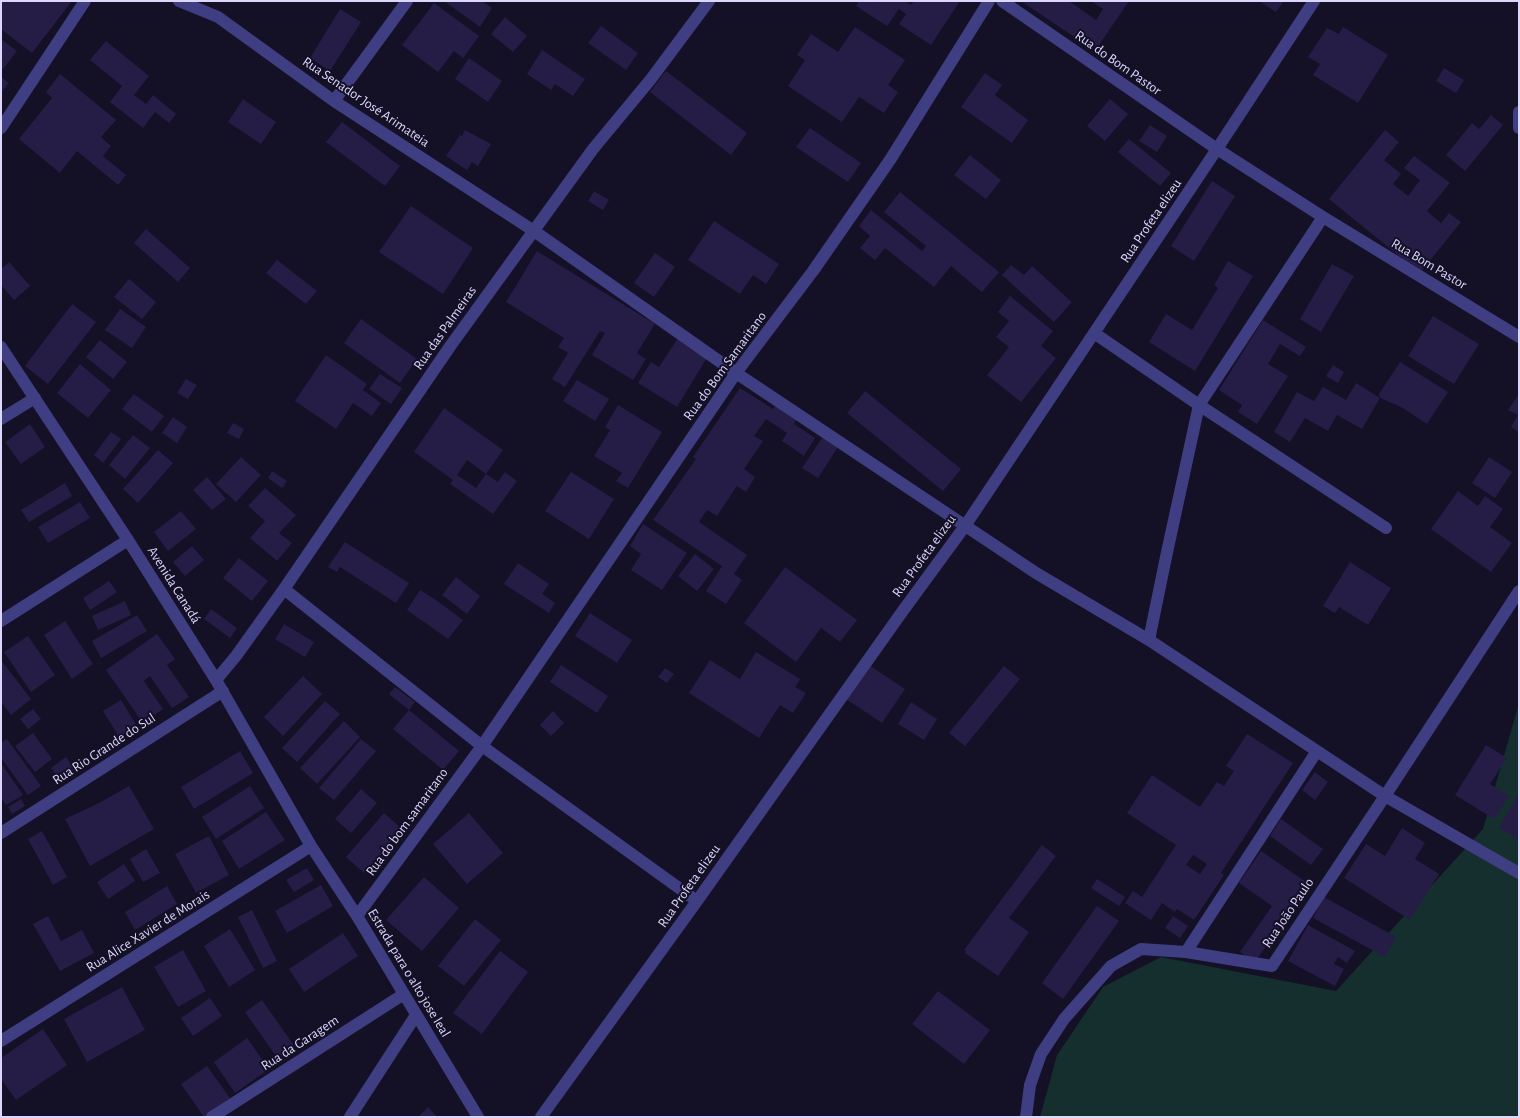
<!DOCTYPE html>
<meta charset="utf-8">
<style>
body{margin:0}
#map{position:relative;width:1520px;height:1118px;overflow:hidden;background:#141026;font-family:"Alegreya Sans",sans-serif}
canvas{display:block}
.frame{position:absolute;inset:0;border:2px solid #dbd7fd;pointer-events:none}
</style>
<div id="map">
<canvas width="1520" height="1118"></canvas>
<div class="frame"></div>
</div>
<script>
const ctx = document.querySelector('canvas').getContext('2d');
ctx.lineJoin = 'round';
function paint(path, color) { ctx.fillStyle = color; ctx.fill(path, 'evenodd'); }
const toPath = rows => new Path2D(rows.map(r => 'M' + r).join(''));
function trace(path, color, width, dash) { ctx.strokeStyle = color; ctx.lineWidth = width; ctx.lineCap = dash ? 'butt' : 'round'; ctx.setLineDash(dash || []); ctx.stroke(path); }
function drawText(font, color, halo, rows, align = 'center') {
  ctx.font = font + ' "Alegreya Sans",sans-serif'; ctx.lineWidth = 4; ctx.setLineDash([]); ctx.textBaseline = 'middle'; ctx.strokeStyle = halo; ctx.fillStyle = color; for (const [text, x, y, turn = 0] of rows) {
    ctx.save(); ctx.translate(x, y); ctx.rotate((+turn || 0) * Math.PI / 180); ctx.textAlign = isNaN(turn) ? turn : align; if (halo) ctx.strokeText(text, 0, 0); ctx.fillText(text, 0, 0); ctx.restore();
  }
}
const green = toPath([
 [1519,703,1519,1117,1040,1117,1057,1055,1103,987,1161,957,1336,991,1483,829]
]);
const building = toPath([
 [1,1,72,1,32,53,1,29],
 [444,1,482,1,492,8,480,27],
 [855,1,905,1,911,5,914,1,960,1,931,45,899,24,906,14,899,9,887,26,856,6,858,3],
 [1021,1,1069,1,1096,20,1103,9,1091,1,1129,1,1095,51],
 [1259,1,1284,1,1276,12],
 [434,3,479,36,463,58,454,51,438,72,402,45],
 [340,9,361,22,330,71,310,58],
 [505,17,527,36,513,52,491,34],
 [601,26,638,53,626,70,588,43],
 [855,27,905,60,888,85,898,92,884,113,859,97,842,122,788,86,805,60,797,55,811,34,838,52],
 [1343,27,1388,55,1358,103,1313,75,1320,64,1308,57,1327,28,1339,34],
 [1,39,17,51,3,69,1,67],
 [106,41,149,76,134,95,146,104,153,95,176,114,169,123,155,112,143,128,110,102,122,86,90,60],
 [542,50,585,79,573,96,555,84,551,90,527,74],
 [469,58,502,81,488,102,455,79],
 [1444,68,1464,80,1456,93,1436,81],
 [666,71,747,133,731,155,650,92],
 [985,73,1002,85,995,95,1028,120,1012,143,961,107],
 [60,74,116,120,101,137,111,146,103,156,126,175,118,185,77,151,60,173,19,139,52,98,46,92],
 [1,77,9,83,1,93],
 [243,99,276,122,261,144,228,122],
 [1110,99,1128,114,1105,141,1087,126],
 [1491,115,1503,125,1465,171,1446,155,1472,123,1479,129],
 [342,122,400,166,385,186,326,142],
 [1150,125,1167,136,1157,152,1139,141],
 [810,128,861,163,848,182,796,147],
 [465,130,491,144,478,166,472,162,467,170,446,156,460,135,462,136],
 [1385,130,1399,142,1384,160,1401,174,1393,184,1408,196,1420,180,1404,168,1414,156,1450,183,1427,211,1441,223,1449,213,1461,222,1420,273,1329,199],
 [1129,139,1171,173,1160,186,1118,152],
 [970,155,1001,180,986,199,954,175],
 [1212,181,1235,196,1194,261,1171,246],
 [594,191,609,200,603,210,588,201],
 [900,192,999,272,982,292,951,266,934,287,885,248,875,260,860,248,870,236,859,226,871,210,922,251,926,246,884,212],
 [411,206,473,248,443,294,379,252],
 [714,221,779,264,766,284,753,275,740,294,688,260],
 [146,229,190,268,178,282,134,243],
 [537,251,655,324,637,353,646,359,633,380,592,355,605,333,600,331,565,387,552,379,568,353,558,347,564,338,506,302],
 [655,253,675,267,654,297,634,283],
 [277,260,317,291,306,304,266,273],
 [1228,261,1253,276,1195,371,1149,342,1166,314,1192,330,1218,288,1214,285],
 [9,262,30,286,14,300,1,285,1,269],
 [1332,264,1354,276,1321,332,1300,319],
 [1011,265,1024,275,1032,266,1072,302,1054,322,1002,275],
 [129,279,156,302,142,319,114,297],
 [1010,296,1053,331,1041,346,1056,358,1021,402,987,375,1009,347,996,337,1009,321,998,312],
 [72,304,96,322,48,384,25,366],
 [120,309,146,327,132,348,105,330],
 [1433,316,1479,344,1454,384,1408,356],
 [361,319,417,359,400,383,344,343],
 [1263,320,1306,347,1300,356,1280,344,1268,364,1288,376,1257,424,1238,412,1242,405,1219,390],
 [678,338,708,356,677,407,638,383,651,362,659,367],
 [100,340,127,362,113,379,86,357],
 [326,355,367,384,363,390,381,403,372,416,353,403,336,429,295,401],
 [1400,362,1448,392,1427,424,1401,407,1380,398,1379,394],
 [80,364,111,390,88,418,57,393],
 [1333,365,1344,372,1338,383,1326,376],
 [380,374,402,388,391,404,369,389],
 [186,379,197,385,188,399,177,393],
 [577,380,609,399,595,421,563,401],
 [1356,383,1380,398,1362,429,1337,415,1328,431,1305,418,1290,442,1274,432,1297,392,1314,401,1323,387,1346,400],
 [740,388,773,409,777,402,798,416,794,424,815,438,804,456,782,441,787,433,766,419,754,436,763,441,744,469,755,477,746,492,737,486,717,516,707,510,699,522,747,555,734,574,742,580,726,604,706,591,722,566,653,520,696,459,693,457],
 [865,391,961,469,943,491,847,413],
 [134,394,164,416,152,432,122,409],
 [1519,394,1519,432,1511,427,1518,415,1508,410],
 [618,405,662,432,628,488,616,481,622,473,594,456,610,430,605,427],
 [444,408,503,450,486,474,467,460,457,475,476,488,486,474,498,482,505,472,517,481,493,514,450,484,453,480,414,452],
 [173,417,187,427,177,443,162,433],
 [233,423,244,429,239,439,227,433],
 [30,424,45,447,21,464,5,442],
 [111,432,121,439,103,463,94,455],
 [133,435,150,448,125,479,109,465],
 [822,438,838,447,818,478,802,468],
 [158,450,173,463,138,503,123,489],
 [241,457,261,475,236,502,216,484],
 [1489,457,1512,472,1495,498,1472,483],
 [272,471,287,481,282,488,268,478],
 [571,472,614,499,589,539,545,511],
 [207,477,226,499,212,510,193,490],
 [65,483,72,496,29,522,21,510],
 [265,488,296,515,279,533,292,543,277,561,250,538,265,521,248,506],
 [1458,491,1478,506,1485,496,1503,509,1490,527,1512,543,1491,572,1431,529],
 [80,502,90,518,48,543,38,527],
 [181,511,196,529,168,551,154,532],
 [643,524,687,553,662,590,631,570,641,554,630,546],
 [345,542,409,583,396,603,340,567,337,572,328,567],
 [192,546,204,560,185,576,173,562],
 [695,554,714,569,697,591,678,576],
 [239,558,268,581,252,601,223,578],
 [1350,562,1391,588,1368,625,1339,607,1335,613,1323,606],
 [518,563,549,584,542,594,555,603,549,613,504,584],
 [785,567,857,620,840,642,821,628,796,662,744,623],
 [456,577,480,596,467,614,442,595],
 [109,581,117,592,90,610,83,598],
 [420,590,436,600,463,620,448,639,407,610],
 [125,601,131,615,98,630,92,616],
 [211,609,237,628,230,638,204,619],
 [590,613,632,640,617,663,575,636],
 [137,615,147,631,101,658,92,641],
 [65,621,93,664,72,679,44,635],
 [284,624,314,642,305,657,275,639],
 [157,634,175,659,167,665,189,697,172,708,150,676,144,681,163,709,143,723,106,670],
 [28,636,55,675,31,692,4,652],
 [756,652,800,679,795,687,806,693,793,713,780,705,759,738,689,693,710,660,740,679],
 [1,660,31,699,11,715,1,702],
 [866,663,905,689,882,723,843,697],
 [561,665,608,696,597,713,550,682],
 [1004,666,1020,679,965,746,949,733],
 [665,668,674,674,667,683,658,677],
 [303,676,322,694,283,736,264,717],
 [395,687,415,702,409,710,389,694],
 [121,700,137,726,119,737,103,711],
 [325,701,340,714,297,762,282,748],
 [911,702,937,719,924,740,898,724],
 [33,709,41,719,28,729,20,719],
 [409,710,459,751,443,770,393,729],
 [553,711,564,723,551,736,540,725],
 [344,721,360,737,317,784,300,768],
 [33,733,52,759,35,772,15,746],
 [1247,734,1293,763,1221,873,1224,875,1194,920,1177,909,1175,912,1162,903,1151,920,1125,903,1133,891,1142,897,1176,845,1127,813,1152,775,1200,807,1217,782,1224,786,1234,771,1226,766],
 [1193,855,1207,864,1200,874,1186,865],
 [7,739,41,786,28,795,1,758,1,743],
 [361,739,376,751,334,800,319,788],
 [1486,745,1507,758,1490,784,1509,796,1494,819,1455,795],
 [240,751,253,773,194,809,181,787],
 [66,757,76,771,61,782,51,768],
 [1,763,23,795,6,805,1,798],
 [1315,772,1328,782,1315,800,1302,790],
 [129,786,154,829,90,866,65,819,97,804],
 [250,786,264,808,216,839,202,817],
 [361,789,377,803,351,833,335,819],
 [1519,792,1519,836,1518,839,1499,828],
 [21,799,25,806,12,814,8,807],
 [266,812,285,840,239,869,222,841],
 [384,813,402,829,364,873,346,857],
 [469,813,503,853,467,884,433,844],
 [1281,819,1323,849,1311,865,1270,836],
 [1402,828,1425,843,1415,859,1439,874,1410,920,1344,878,1366,844,1385,856],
 [42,831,67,877,53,885,28,839],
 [209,836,229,875,196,893,175,854],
 [1042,845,1056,856,1009,918,1029,932,998,976,965,953,966,951,964,950],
 [146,849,160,873,143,882,130,859],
 [1261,851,1309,884,1255,962,1240,952,1272,906,1239,883],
 [124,864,135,881,108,899,97,882],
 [307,868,314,880,294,892,286,880],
 [424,877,459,908,422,951,386,920],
 [1097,879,1125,897,1119,906,1091,888],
 [321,885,333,906,287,933,275,911],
 [167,886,177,904,135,930,125,912],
 [1324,897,1396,937,1385,957,1313,918],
 [1097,906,1119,921,1063,999,1042,983],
 [252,910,277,961,263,968,238,917],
 [48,916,61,941,82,930,94,953,60,971,33,924],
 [1173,916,1188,926,1180,938,1165,928],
 [475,919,501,940,464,986,438,966],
 [1308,925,1355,951,1347,963,1338,957,1334,964,1344,969,1335,986,1288,961],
 [230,929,255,970,229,987,204,946],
 [343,933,358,956,304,992,289,969],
 [183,950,206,991,178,1007,154,967],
 [500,951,528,972,482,1034,453,1013],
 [122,987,145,1030,87,1062,64,1019],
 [938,991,990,1030,964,1064,912,1024],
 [210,998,222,1016,193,1036,181,1018],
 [262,1000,295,1047,278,1059,245,1012],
 [43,1029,67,1065,16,1100,1,1079,1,1058],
 [247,1038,269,1069,235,1093,214,1062],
 [207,1066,230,1098,204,1117,181,1084],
 [428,1107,437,1117,418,1117]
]);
const street = toPath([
 [179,1,218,17,334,101,534,231,736,373,1036,573,1149,640,1385,796,1519,873],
 [1002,1,1217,149,1323,217,1519,337],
 [334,101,407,1],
 [1519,112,1519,128],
 [1,128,85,1],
 [1094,333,1199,405,1386,528],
 [1,347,128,540,216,680,311,846,357,916,478,1117],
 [1,419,35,398],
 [284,589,482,746,697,901],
 [1,621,128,540],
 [1149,640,1166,557,1199,405,1323,217],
 [216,680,236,656,284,589,451,345,593,149,651,79,709,1],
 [1,833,223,691],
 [357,916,482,746,736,373,813,271,890,160,989,1],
 [1186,952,1317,751],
 [1,1041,311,846],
 [212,1117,404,994],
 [350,1117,416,1015],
 [541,1117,697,901,902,612,965,526,1217,149,1314,1],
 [1026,1117,1030,1085,1041,1054,1064,1019,1111,966,1141,949,1186,952,1272,966,1385,796,1519,591]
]);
const streetNames = [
 ["Rua do Bom Pastor",1118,63,35],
 ["Rua Senador José Arimateia",366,102,34],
 ["Rua Profeta elizeu",1151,221,-56],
 ["Rua Bom Pastor",1429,264,31],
 ["Rua das Palmeiras",445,328,-55],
 ["Rua do Bom Samaritano",725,366,-54],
 ["Rua Profeta elizeu",924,556,-54],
 ["Avenida Canadá",174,585,58],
 ["Rua Rio Grande do Sul",104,749,-33],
 ["Rua do bom samaritano",407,822,-54],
 ["Rua Profeta elizeu",689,886,-55],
 ["Rua João Paulo",1288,913,-56],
 ["Rua Alice Xavier de Morais",148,931,-32],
 ["Estrada para o alto jose leal",409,973,59],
 ["Rua da Garagem",300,1043,-33]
];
paint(green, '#142f2e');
paint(building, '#251d46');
trace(street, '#403e82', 12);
drawText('14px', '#dbd7fd', '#141026', streetNames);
</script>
